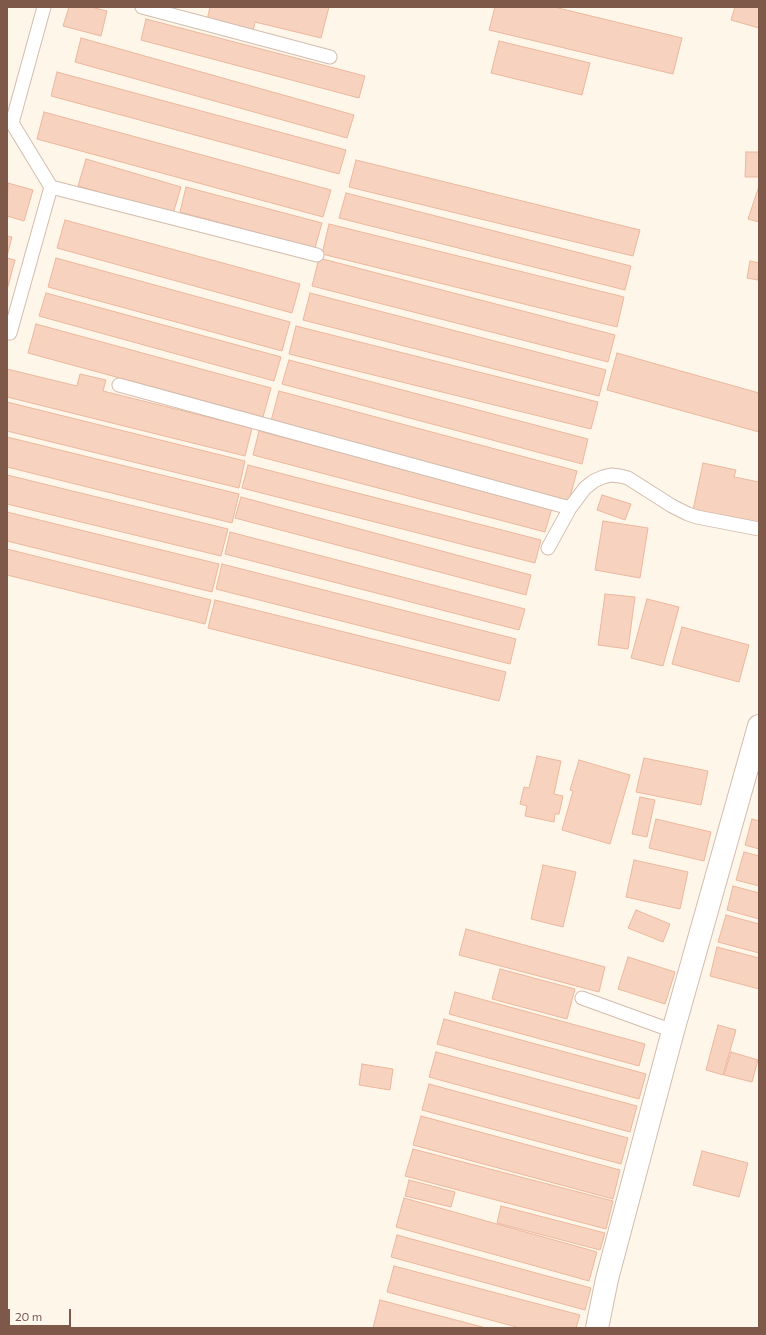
<!DOCTYPE html>
<style>
body{margin:0}
#map{position:relative;width:766px;height:1335px;overflow:hidden;background:#fff6ea;font-family:Commissioner,sans-serif}
canvas{display:block}
.frame{position:absolute;inset:0;border:8px solid #7e5949;pointer-events:none}
.scale{position:absolute;left:8px;top:1309px;width:63px;height:18px;box-sizing:border-box;border:2px solid #7e5949;border-top:0;padding-left:5px;font-size:12px;line-height:14px;white-space:nowrap;color:#7e5949;-webkit-text-stroke:3px #fff9f2;paint-order:stroke}
</style>
<div id="map">
<canvas width="766" height="1335"></canvas>
<div class="frame"></div>
<div class="scale">20 m</div>
</div>
<script>
const ctx = document.querySelector('canvas').getContext('2d');
ctx.lineJoin = 'round';
function paint(path, color) { ctx.fillStyle = color; ctx.fill(path, 'evenodd'); }
const toPath = rows => new Path2D(rows.map(r => 'M' + r).join(''));
function trace(path, color, width, dash) { ctx.strokeStyle = color; ctx.lineWidth = width; ctx.lineCap = dash ? 'butt' : 'round'; ctx.setLineDash(dash || []); ctx.stroke(path); }
const building = toPath([
 [69,7,91,7,107,11,101,36,63,26,69,7],
 [210,7,329,7,321,38,255,22,253,31,207,20,210,7],
 [495,7,554,7,682,38,673,74,489,30,495,7],
 [735,7,759,7,759,28,731,20,735,7],
 [146,19,365,76,359,98,141,40,146,19],
 [81,38,354,115,347,138,75,62,81,38],
 [499,41,590,63,582,95,491,73,499,41],
 [57,72,346,150,339,174,51,96,57,72],
 [44,112,331,190,323,217,37,139,44,112],
 [746,152,759,152,759,177,745,177,746,152],
 [86,159,181,187,173,214,78,186,86,159],
 [356,160,640,230,633,256,349,187,356,160],
 [8,183,33,190,24,221,7,216,8,183],
 [759,186,759,222,748,219,759,186],
 [186,187,322,223,315,248,180,212,186,187],
 [346,193,631,266,625,290,339,218,346,193],
 [65,220,300,284,292,313,57,248,65,220],
 [329,224,624,297,617,327,322,254,329,224],
 [7,236,12,237,7,256,7,236],
 [7,258,15,260,7,290,7,258],
 [56,258,290,322,282,351,48,287,56,258],
 [319,258,615,335,608,362,312,286,319,258],
 [750,261,759,263,758,280,747,278,750,261],
 [46,293,281,357,274,381,39,316,46,293],
 [310,293,606,370,599,396,303,320,310,293],
 [36,324,271,388,263,417,28,353,36,324],
 [296,326,598,402,591,429,289,354,296,326],
 [617,353,759,393,759,432,607,390,617,353],
 [289,360,588,439,582,464,282,384,289,360],
 [7,369,77,386,80,374,106,380,103,391,252,428,245,456,7,397,7,369],
 [279,391,577,471,569,501,271,421,279,391],
 [7,402,245,461,239,488,7,431,7,402],
 [259,431,552,508,545,532,253,455,259,431],
 [7,437,239,494,232,523,7,467,7,437],
 [703,463,736,470,734,477,759,482,759,524,693,510,703,463],
 [248,465,541,540,535,563,242,488,248,465],
 [7,475,228,529,221,556,7,504,7,475],
 [602,495,631,504,625,520,597,510,602,495],
 [241,497,531,575,526,595,235,518,241,497],
 [7,512,219,564,212,592,7,541,7,512],
 [603,521,648,528,640,578,595,570,603,521],
 [230,532,525,609,519,630,225,554,230,532],
 [7,549,211,600,205,624,7,575,7,549],
 [222,564,516,639,510,664,216,589,222,564],
 [605,594,635,597,628,649,598,645,605,594],
 [647,599,679,607,663,666,631,658,647,599],
 [215,600,506,672,499,701,208,628,215,600],
 [682,627,749,645,739,682,672,664,682,627],
 [537,756,561,761,554,794,563,796,559,814,555,814,554,822,525,816,527,806,520,804,524,787,529,788,537,756],
 [644,758,708,771,701,805,636,792,644,758],
 [579,760,630,775,610,844,562,830,573,791,570,790,579,760],
 [640,797,655,800,647,837,632,834,640,797],
 [656,819,711,832,704,861,649,848,656,819],
 [752,819,759,821,759,849,745,845,752,819],
 [744,852,759,856,759,886,736,880,744,852],
 [634,860,688,872,680,909,626,897,634,860],
 [543,865,576,872,563,927,531,919,543,865],
 [733,886,759,893,759,919,727,910,733,886],
 [636,910,670,924,663,942,628,928,636,910],
 [726,915,759,924,759,953,718,942,726,915],
 [466,929,605,967,599,992,459,955,466,929],
 [717,947,759,958,759,989,710,976,717,947],
 [628,957,675,972,665,1004,618,989,628,957],
 [500,969,575,989,567,1019,492,999,500,969],
 [455,992,645,1044,639,1066,449,1014,455,992],
 [444,1019,646,1074,639,1099,437,1044,444,1019],
 [718,1025,736,1030,723,1075,706,1070,718,1025],
 [436,1052,637,1106,630,1132,429,1077,436,1052],
 [731,1052,758,1060,752,1082,724,1075,731,1052],
 [362,1064,393,1069,390,1090,359,1085,362,1064],
 [429,1084,628,1138,621,1164,422,1110,429,1084],
 [421,1116,620,1170,613,1199,413,1145,421,1116],
 [413,1149,613,1201,606,1229,405,1176,413,1149],
 [702,1151,748,1163,739,1197,693,1185,702,1151],
 [409,1180,455,1192,451,1207,405,1196,409,1180],
 [404,1198,597,1252,589,1281,396,1227,404,1198],
 [501,1206,605,1233,600,1250,497,1223,501,1206],
 [397,1235,591,1288,585,1310,391,1257,397,1235],
 [394,1266,580,1315,576,1328,520,1328,387,1292,394,1266],
 [380,1300,486,1328,373,1328,380,1300]
]);
const service = toPath([
 [142,7,330,57],
 [51,187,317,255],
 [10,333,51,187,12,123,44,7],
 [119,385,570,508],
 [548,548,570,508,585,488,594,481,603,477,611,475,620,476,628,478,672,506,688,514,697,517,759,529],
 [582,998,673,1031]
]);
const minor = toPath([
 [597,1328,607,1279,673,1031,759,726]
]);
paint(building, '#f7d2be');
trace(building, '#ecb79c', 1);
trace(service, '#d3bcad', 15);
trace(minor, '#d3bcad', 24);
trace(service, '#fff', 13);
trace(minor, '#fff', 22);
</script>
